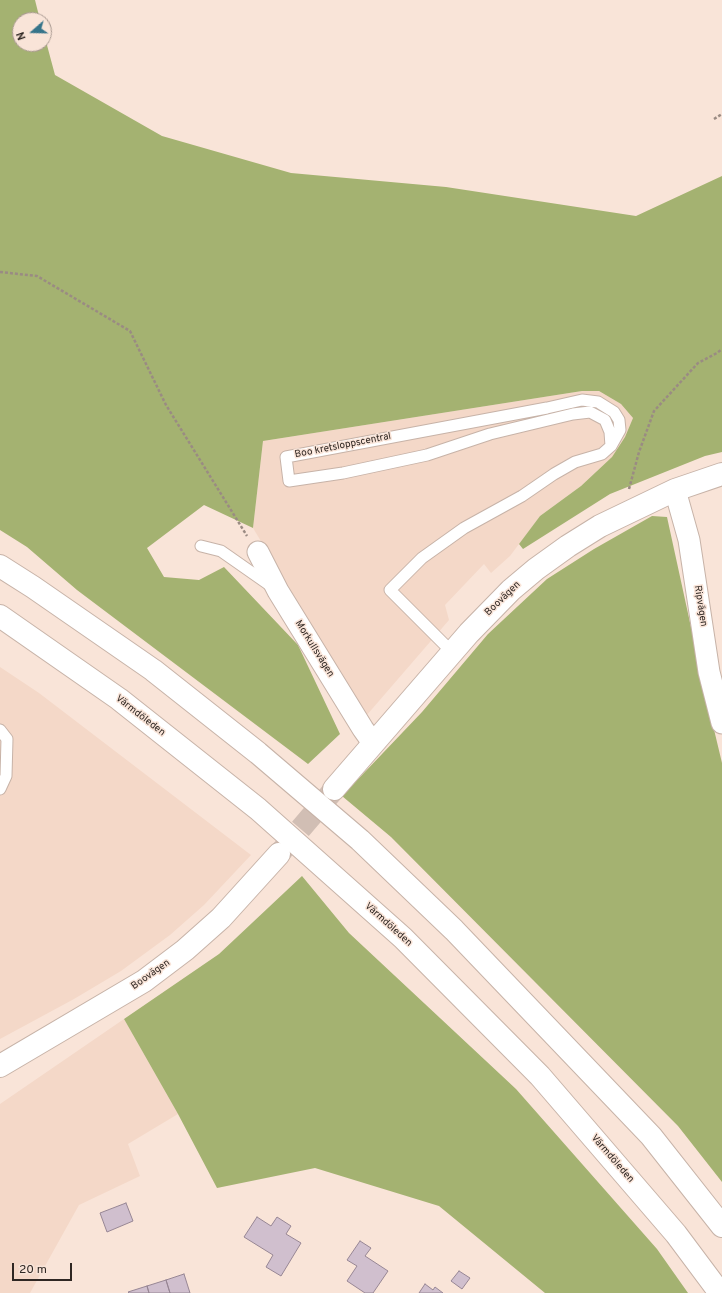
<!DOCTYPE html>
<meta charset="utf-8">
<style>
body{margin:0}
#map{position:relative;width:722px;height:1293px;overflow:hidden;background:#f9e4d8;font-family:Overpass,sans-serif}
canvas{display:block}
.north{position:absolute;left:12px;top:12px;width:40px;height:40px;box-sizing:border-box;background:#f9e4d8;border:1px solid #a89890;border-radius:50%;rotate:250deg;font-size:11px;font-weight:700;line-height:16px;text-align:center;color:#2f2723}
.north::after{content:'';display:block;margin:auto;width:14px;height:18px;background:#36748a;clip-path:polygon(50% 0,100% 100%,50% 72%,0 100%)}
.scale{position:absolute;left:12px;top:1263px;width:60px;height:18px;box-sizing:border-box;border:2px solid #2f2723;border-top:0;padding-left:5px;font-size:12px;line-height:14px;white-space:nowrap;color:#2f2723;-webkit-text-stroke:3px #f9e4d8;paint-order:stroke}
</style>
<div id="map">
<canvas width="722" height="1293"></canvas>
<div class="north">N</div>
<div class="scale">20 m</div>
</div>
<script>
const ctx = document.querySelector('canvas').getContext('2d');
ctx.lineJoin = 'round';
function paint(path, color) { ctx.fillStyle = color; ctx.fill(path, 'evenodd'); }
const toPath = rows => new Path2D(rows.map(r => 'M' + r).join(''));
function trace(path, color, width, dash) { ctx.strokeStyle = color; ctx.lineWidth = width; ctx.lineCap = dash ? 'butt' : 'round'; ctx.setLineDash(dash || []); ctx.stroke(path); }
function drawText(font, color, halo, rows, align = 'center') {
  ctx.font = font + ' Overpass,sans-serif'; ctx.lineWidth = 3; ctx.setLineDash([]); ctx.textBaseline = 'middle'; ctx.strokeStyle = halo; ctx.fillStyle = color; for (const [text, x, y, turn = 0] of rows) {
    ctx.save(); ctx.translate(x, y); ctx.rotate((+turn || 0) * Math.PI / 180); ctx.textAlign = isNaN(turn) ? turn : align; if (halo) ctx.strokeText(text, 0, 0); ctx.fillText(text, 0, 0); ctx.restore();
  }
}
const built = toPath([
 [582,391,599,391,621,404,633,418,625,437,612,457,581,486,540,516,510,556,491,573,484,564,445,605,449,620,366,716,253,528,263,441],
 [0,667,39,693,251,855,204,905,170,935,121,971,74,999,0,1039],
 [124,1019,178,1114,128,1144,140,1176,79,1205,30,1293,0,1293,0,1104]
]);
const forest = toPath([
 [0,0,35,0,40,20,20,20,20,44,44,44,44,34,55,75,162,136,291,173,446,187,636,216,722,176,722,452,705,456,610,494,523,549,519,544,540,516,581,486,612,457,625,437,633,418,621,404,599,391,582,391,263,441,253,528,204,505,147,548,164,577,199,580,224,567,298,645,340,734,308,764,77,590,27,547,0,530],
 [652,516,667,517,706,696,722,763,722,1182,678,1126,391,837,342,796,422,712,488,634,547,579,594,549],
 [302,876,349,933,516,1089,657,1249,688,1293,545,1293,439,1206,315,1168,217,1188,178,1114,124,1019,219,954]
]);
const building = toPath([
 [126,1203,133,1221,107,1232,100,1213,126,1203],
 [257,1217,271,1226,277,1217,291,1226,286,1234,301,1243,281,1276,266,1267,273,1255,244,1237,257,1217],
 [360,1241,371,1248,365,1256,388,1271,373,1293,365,1293,347,1281,357,1266,347,1260,360,1241],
 [459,1271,470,1278,462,1289,451,1281,459,1271],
 [184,1274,190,1293,170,1293,166,1280,184,1274],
 [166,1280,170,1293,149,1293,147,1286,166,1280],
 [425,1284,433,1290,435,1287,443,1293,419,1293,425,1284],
 [147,1286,149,1293,129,1293,128,1292,147,1286]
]);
const tertiaryTunnel = toPath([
 [279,854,332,792]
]);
const path = toPath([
 [714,119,722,114],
 [0,272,37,276,130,331,166,405,247,536],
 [629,489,639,452,654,411,698,363,717,353,722,349]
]);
const service = toPath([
 [201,546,221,551,271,586],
 [452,652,390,590,422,558,464,528,522,496,554,474,575,462,602,454,611,446,620,430,619,420,614,412,598,402,582,400,547,408,286,457,289,481,343,473,427,455,490,434,573,414,590,412,605,420,610,432,611,446],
 [0,730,7,739,6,776,0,789]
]);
const minor = toPath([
 [675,490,689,540,709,672,722,723],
 [258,552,278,591,363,729,373,743]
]);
const tertiary = toPath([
 [334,789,469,633,511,590,536,569,568,546,600,526,675,490,722,474],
 [0,1066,144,981,185,950,221,918,279,854]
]);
const motorway = toPath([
 [0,566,33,587,153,670,258,753,360,840,454,930,651,1136,722,1226],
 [0,616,119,699,258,809,403,938,540,1076,676,1234,720,1293]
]);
const streetNames = [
 ["Boo kretsloppscentral",343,446,-11],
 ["Boovägen",503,599,-44],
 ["Ripvägen",700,606,81],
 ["Morkullsvägen",314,649,58],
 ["Värmdöleden",140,716,38],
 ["Värmdöleden",388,925,42],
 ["Boovägen",151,975,-35],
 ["Värmdöleden",612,1159,49]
];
paint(built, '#f4d8c8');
paint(forest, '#a4b271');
paint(building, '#d0bfce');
trace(building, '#978694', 1);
trace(tertiaryTunnel, '#d1beb4', 22, [22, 11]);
trace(service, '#c7b3a8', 13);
trace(minor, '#c7b3a8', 23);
trace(tertiary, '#c7b3a8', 24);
trace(motorway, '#c7b3a8', 24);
trace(path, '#9a8b83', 2.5, [3, 2]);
trace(service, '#fff', 11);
trace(minor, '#fff', 21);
trace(tertiary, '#fff', 22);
trace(motorway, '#fff', 22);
drawText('10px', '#2f2723', '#f9e4d8', streetNames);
</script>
